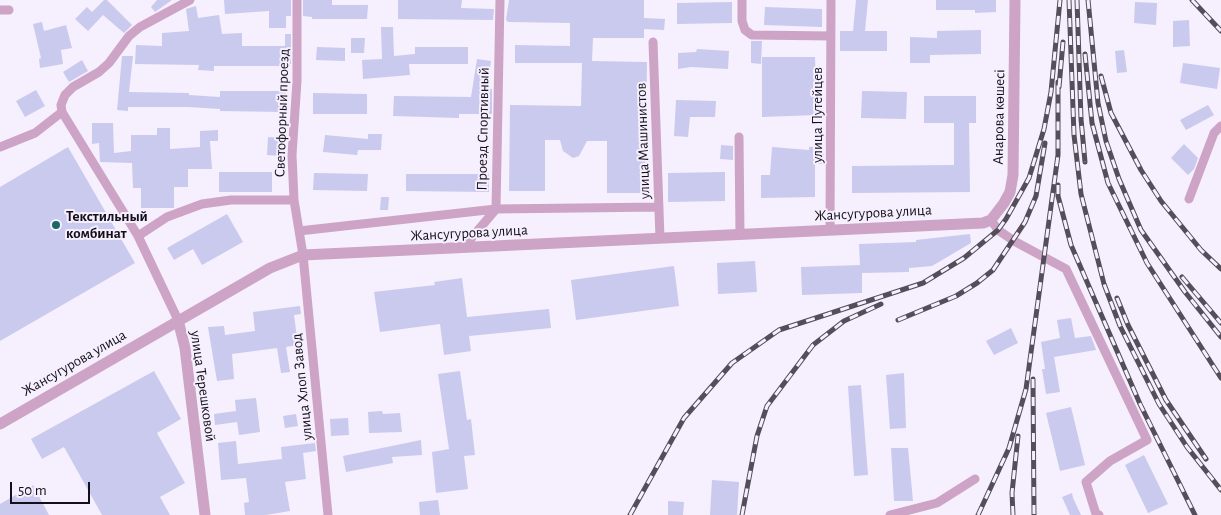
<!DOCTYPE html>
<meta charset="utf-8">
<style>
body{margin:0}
#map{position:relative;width:1221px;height:515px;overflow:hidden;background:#f6effd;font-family:"Alegreya Sans",sans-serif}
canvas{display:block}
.scale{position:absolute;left:10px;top:482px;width:80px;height:22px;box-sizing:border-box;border:2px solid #150f1b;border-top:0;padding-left:6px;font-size:15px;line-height:18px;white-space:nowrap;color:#150f1b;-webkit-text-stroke:4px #f6effd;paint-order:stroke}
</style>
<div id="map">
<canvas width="1221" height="515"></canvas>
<div class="scale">50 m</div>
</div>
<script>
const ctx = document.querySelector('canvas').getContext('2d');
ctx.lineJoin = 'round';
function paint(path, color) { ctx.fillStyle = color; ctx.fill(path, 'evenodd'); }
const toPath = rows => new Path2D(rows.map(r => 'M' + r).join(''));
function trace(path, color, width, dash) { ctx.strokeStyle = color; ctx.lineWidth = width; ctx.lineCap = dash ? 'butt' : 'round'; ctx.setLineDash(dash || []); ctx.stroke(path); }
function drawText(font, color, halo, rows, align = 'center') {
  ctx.font = font + ' "Alegreya Sans",sans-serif'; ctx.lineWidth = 4; ctx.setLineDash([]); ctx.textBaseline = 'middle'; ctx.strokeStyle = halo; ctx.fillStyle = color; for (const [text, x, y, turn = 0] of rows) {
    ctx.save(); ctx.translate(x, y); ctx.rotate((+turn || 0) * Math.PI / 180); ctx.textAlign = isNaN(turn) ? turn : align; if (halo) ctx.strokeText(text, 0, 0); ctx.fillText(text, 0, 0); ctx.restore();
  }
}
const building = toPath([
 [104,0,107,0,132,25,124,33,103,15,88,31,75,19,87,7,92,12],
 [157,0,172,0,155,12,151,7],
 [224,0,291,0,291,16,286,16,286,28,269,28,269,11,225,14],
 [303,0,332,0,332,5,368,5,367,19,312,19,312,17,303,16],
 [398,0,462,0,461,8,494,9,493,20,398,19],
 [509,0,644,0,644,18,665,19,664,30,644,29,644,38,593,38,592,61,647,62,645,193,607,193,607,141,587,141,579,156,573,158,563,151,560,140,545,140,545,191,509,191,510,105,581,106,582,63,515,63,515,45,570,46,570,23,508,22,506,20],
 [856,0,868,0,865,31,887,31,887,51,840,51,840,31,853,31],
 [936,0,996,0,996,12,975,13,975,10,936,10],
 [732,2,732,23,677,24,677,3],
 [1135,2,1157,3,1156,25,1134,23],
 [196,6,198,18,219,15,222,34,242,33,242,46,285,46,285,34,291,34,291,64,282,64,282,66,214,66,214,71,198,70,199,65,135,64,136,45,162,46,162,33,189,31,186,9],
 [765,7,822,9,822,27,764,25],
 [1189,20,1190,46,1173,47,1173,21],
 [42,22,44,31,66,25,72,48,61,50,63,64,40,68,39,59,41,58,33,24],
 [381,27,393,27,394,56,415,54,415,47,468,47,468,64,409,64,410,75,363,79,362,60,382,59],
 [981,30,981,54,930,55,930,63,910,63,910,37,937,38,937,31],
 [351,38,365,38,364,53,351,53],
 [751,41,762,41,761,64,751,63],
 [317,47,345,48,345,61,316,60],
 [697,49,729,51,728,69,691,67,678,69,678,53,696,52],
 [1124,50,1127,72,1117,73,1115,51],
 [122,56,133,56,129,92,189,93,189,95,220,97,220,91,286,91,285,112,220,111,220,109,188,107,128,107,128,111,117,110],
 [762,57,815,57,817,115,762,117],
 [477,59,491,61,487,89,492,89,492,114,459,114,459,118,393,116,394,96,471,97],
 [82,60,88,71,69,82,63,72],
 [1183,63,1220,68,1217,89,1180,83],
 [36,90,45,106,25,117,16,101],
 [862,91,907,92,906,119,861,118],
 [313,93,367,94,367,114,313,114],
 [924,96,976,96,976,123,969,123,970,192,852,193,852,166,954,165,954,123,924,123],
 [676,100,716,101,715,117,690,117,688,137,674,136],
 [1208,105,1214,115,1186,130,1180,120],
 [92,123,113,123,114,153,131,151,131,135,157,135,157,128,170,128,170,149,200,147,200,131,218,130,218,141,210,141,212,169,188,169,188,187,174,187,174,208,141,208,141,188,133,188,132,163,100,162,99,143,92,144],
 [368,134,382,134,381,150,358,150,357,155,323,152,325,135,368,139],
 [268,137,284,138,283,156,267,155],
 [1184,144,1198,158,1194,169,1188,175,1171,158],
 [721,145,733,146,733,160,720,159],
 [68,147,135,263,0,341,0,187],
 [772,147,809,150,809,147,824,147,824,164,815,164,815,197,761,198,761,175,770,175],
 [219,172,272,172,272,192,219,192],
 [725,172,725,201,668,202,668,173],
 [314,173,368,174,367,191,313,190],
 [406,174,489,174,489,192,406,191],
 [381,197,389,197,388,210,380,210],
 [227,214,243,242,202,265,193,249,174,260,167,248],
 [970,234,971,243,932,266,909,268,909,272,862,273,862,293,802,295,801,267,860,265,859,244,916,242,916,240],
 [755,261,757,292,718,294,717,263],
 [674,266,679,306,576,320,571,280],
 [462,278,467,317,549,309,551,328,469,336,471,351,444,355,440,324,380,332,374,292,435,285,434,282],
 [300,306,301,314,294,315,298,345,286,347,290,372,281,373,277,348,232,354,234,379,217,381,208,327,224,326,225,335,255,331,253,312],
 [1071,318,1075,338,1091,336,1096,350,1054,357,1060,392,1046,394,1042,369,1045,369,1041,342,1060,338,1057,320],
 [1011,328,1018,343,994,355,986,341],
 [154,371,181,419,157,433,185,483,160,497,170,515,102,515,64,447,42,459,31,439],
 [460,371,467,420,471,419,475,455,464,456,468,489,436,493,432,452,449,449,438,374],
 [904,373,906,428,890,429,886,375],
 [861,385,868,475,854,476,848,386],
 [256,398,260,432,239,435,237,422,215,425,214,414,236,411,235,400],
 [1071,407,1085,465,1060,471,1046,413],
 [382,411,383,414,400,413,402,432,369,433,368,412],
 [296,414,298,426,285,428,283,416],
 [348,418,349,435,331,436,330,419],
 [421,440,422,455,392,457,393,463,346,472,343,456],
 [236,441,238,464,282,459,281,447,315,443,316,451,303,453,306,479,285,482,290,511,266,515,245,515,244,503,249,502,246,478,221,480,218,443],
 [891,448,908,448,913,501,894,501],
 [1144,455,1168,504,1148,513,1125,465],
 [712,480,739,482,737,515,710,515],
 [33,485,49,515,0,515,0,504],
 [1072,493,1073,498,1081,515,1070,515,1062,497],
 [438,500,440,515,420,515,419,502],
 [668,501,684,502,683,515,668,515]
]);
const minor = toPath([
 [297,0,297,81,292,155,294,200,303,255,328,515],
 [742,0,742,21,745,30,752,35,831,36],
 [0,10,9,10],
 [653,42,660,238],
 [739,137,740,235],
 [0,147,35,133,62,112],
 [1189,199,1214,133,1221,126],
 [991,220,998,230,1014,241,1066,269,1147,440,1110,461,1086,482,1096,514,1099,515],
 [830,230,831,0],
 [299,231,496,209,659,207],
 [138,236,167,217,202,204,231,200,294,200],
 [463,248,496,209,500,0],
 [178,320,138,236,62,112,61,105,65,95,73,87,99,72,109,63,129,36,140,27,190,0],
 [890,515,937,503,975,479]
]);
const tertiary = toPath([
 [178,320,185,348,205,515],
 [0,424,270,268,303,255,983,223,991,220,1004,203,1010,192,1013,175,1015,0]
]);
const rail = toPath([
 [1069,0,1074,135,1081,194,1104,284,1120,326,1159,404,1187,447,1221,490],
 [1077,0,1081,119,1085,162],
 [1088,0,1098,103,1106,141,1119,179,1141,230,1185,292,1221,337],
 [1192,0,1221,31],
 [1085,54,1092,123,1108,183,1147,263,1221,378],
 [1101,76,1111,113,1141,170,1161,201,1201,250,1221,269],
 [1059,87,1063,42],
 [1058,185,1058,196,1071,245,1140,404,1195,515],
 [1182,277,1221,323],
 [1117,298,1128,325,1166,400,1206,459],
 [898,320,956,296,977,283,993,270,1025,222,1036,196,1045,143],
 [1033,379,1034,515],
 [630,515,684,418,732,363,779,330,923,283,964,258,998,230,1006,219,1029,178,1044,129,1051,92,1060,0],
 [742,515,757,436,767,406,813,345,844,321,881,304],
 [978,515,1009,448,1026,389,1058,155,1058,82],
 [1013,515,1012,493,1018,436]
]);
const markers = [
 [56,225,5,"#1b6763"]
];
const streetNames = [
 ["Светофорный проезд",282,113,-88],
 ["улица Путейцев",817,115,-90],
 ["Анарова көшесі",999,117,-89],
 ["Проезд Спортивный",483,129,-89],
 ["улица Машинистов",643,141,-92],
 ["Жансугурова улица",873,213,-3],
 ["Жансугурова улица",469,233,-3],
 ["Жансугурова улица",74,363,-30],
 ["улица Терешковой",203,386,82],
 ["улица Хлоп Завод",302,387,-96]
];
const poiNames = [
 ["Текстильный",66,216],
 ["комбинат",66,233]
];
paint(building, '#c9caed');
trace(minor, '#cda4c6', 9);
trace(tertiary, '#cda4c6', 11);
trace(rail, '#544d5a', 5);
trace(rail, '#f6effd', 3, [9]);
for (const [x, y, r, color] of markers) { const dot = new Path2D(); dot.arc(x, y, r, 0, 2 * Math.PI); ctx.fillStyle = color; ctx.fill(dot); trace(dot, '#f6effd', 2); }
drawText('15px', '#150f1b', '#f6effd', streetNames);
drawText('bold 15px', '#150f1b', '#f6effd', poiNames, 'left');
</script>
